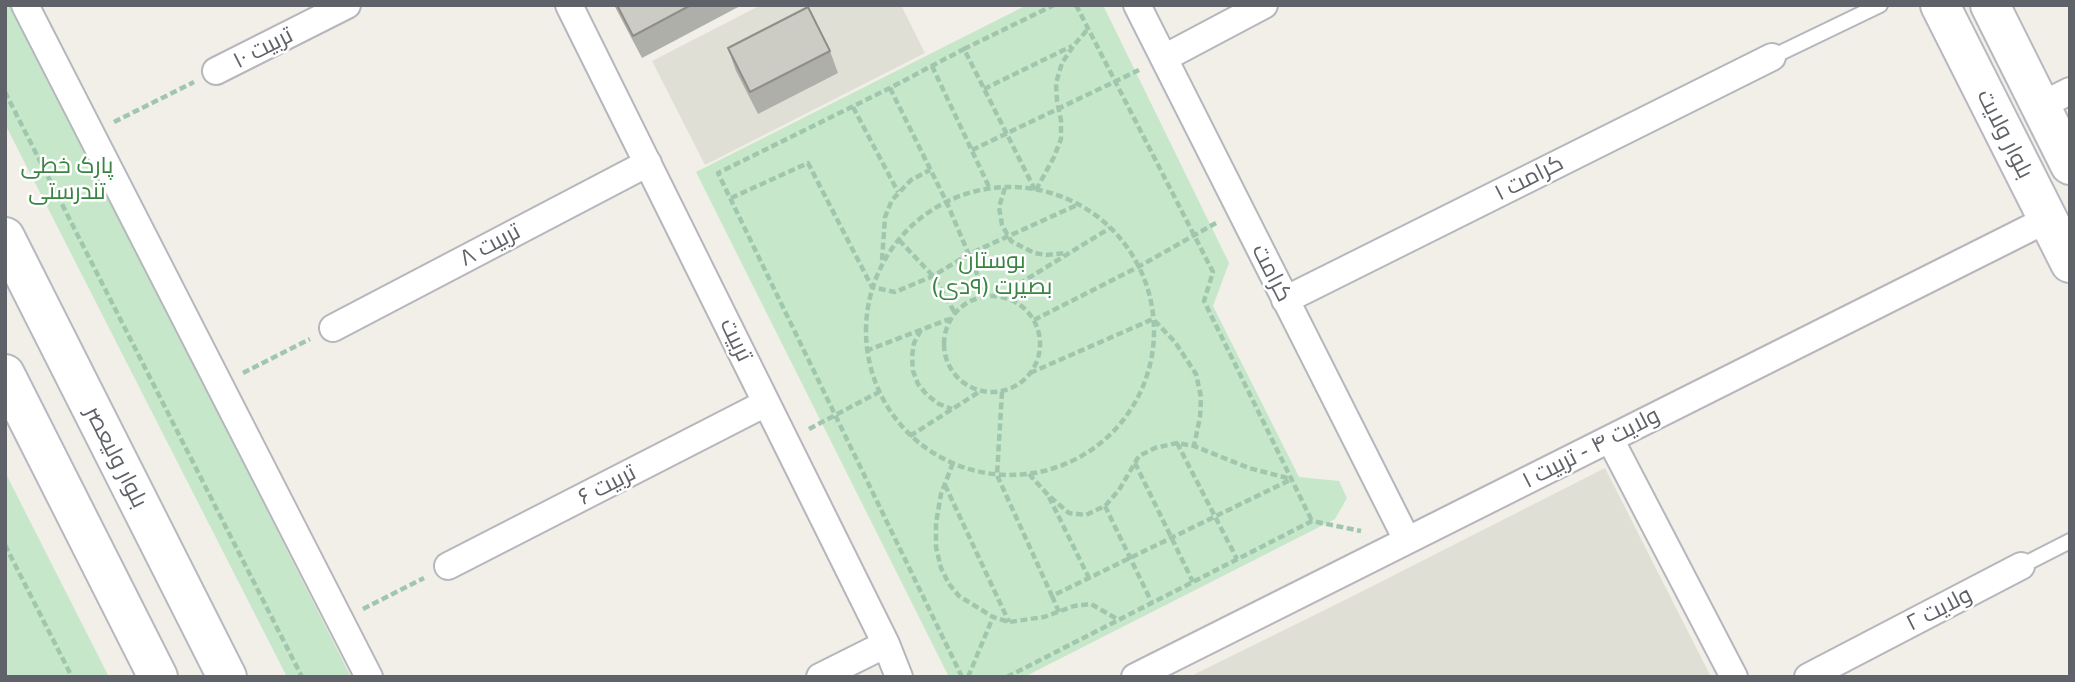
<!DOCTYPE html>
<meta charset="utf-8">
<style>
body{margin:0}
#map{position:relative;width:2075px;height:682px;overflow:hidden;background:#f1efe8;font-family:"Public Sans",sans-serif}
canvas{display:block}
.frame{position:absolute;inset:0;border:7px solid #5f6268;pointer-events:none}
</style>
<div id="map">
<canvas width="2075" height="682"></canvas>
<div class="frame"></div>
</div>
<script>
const ctx = document.querySelector('canvas').getContext('2d');
ctx.lineJoin = 'round';
function paint(path, color) { ctx.fillStyle = color; ctx.fill(path, 'evenodd'); }
const toPath = rows => new Path2D(rows.map(r => 'M' + r).join(''));
function trace(path, color, width, dash) { ctx.strokeStyle = color; ctx.lineWidth = width; ctx.lineCap = dash ? 'butt' : 'round'; ctx.setLineDash(dash || []); ctx.stroke(path); }
function drawText(font, color, halo, rows, align = 'center') {
  ctx.font = font + ' "Public Sans",Cairo,sans-serif'; ctx.lineWidth = 5; ctx.setLineDash([]); ctx.textBaseline = 'middle'; ctx.strokeStyle = halo; ctx.fillStyle = color; for (const [text, x, y, turn = 0] of rows) {
    ctx.save(); ctx.translate(x, y); ctx.rotate((+turn || 0) * Math.PI / 180); ctx.textAlign = isNaN(turn) ? turn : align; if (halo) ctx.strokeText(text, 0, 0); ctx.fillText(text, 0, 0); ctx.restore();
  }
}
const education = toPath([
 [761,5,901,5,925,53,705,165,652,61],
 [1605,468,1711,677,1189,677,1349,598]
]);
const green = toPath([
 [5,5,12,5,351,677,287,677,5,124],
 [1027,5,1103,5,1229,263,1213,306,1299,477,1339,481,1347,498,1335,519,1024,677,949,677,696,172],
 [5,472,109,677,5,677]
]);
const path = toPath([
 [1076,5,1213,272,1204,301,1312,521],
 [932,66,990,189],
 [890,88,947,203,986,295],
 [984,89,1072,46],
 [5,92,302,677],
 [853,107,898,192],
 [114,122,194,82],
 [972,150,1139,70],
 '866 331a144 144 0 1 1 288 0a144 144 0 1 1-288 0Z',
 [1005,188,999,207,1002,225,1011,241,1034,253,1046,255,1067,253],
 [1035,190,964,49,1054,5],
 [1036,190,1054,157,1061,139,1061,120,1057,101,1056,83,1062,63,1074,45,1088,29],
 [731,198,808,163,872,287,895,292,933,276,969,254,1077,205],
 [899,240,933,276,955,313],
 [882,260,885,217,892,200,911,180,930,170],
 [1001,295,1110,228],
 '944 344a48 48 0 1 1 96 0a48 48 0 1 1-96 0Z',
 [1034,320,1138,267,1216,223],
 [921,330,914,343,912,357,913,371,918,384,927,395,939,404,952,409],
 [866,351,949,319],
 [243,373,310,339],
 [1030,373,1153,319,1175,342,1196,374,1201,397,1200,417,1194,446],
 [1002,392,997,475,1052,596,1292,479],
 [809,429,879,392],
 [910,436,979,392],
 [1177,443,1237,559],
 [953,463,941,494,936,523,936,547,941,568,949,584,959,596,993,617,1009,622,1044,617,1074,606,1091,604,1119,620],
 [1135,463,1193,582],
 [1029,474,1048,495,1069,513,1086,515,1105,506,1119,490,1139,456,1155,448,1177,443,1194,446,1249,468,1291,479],
 [945,485,1009,622],
 [1049,497,1089,578],
 [1105,506,1152,603],
 [5,545,72,677],
 [1052,596,1059,612],
 [363,609,424,578],
 [962,677,718,173,890,88,964,49],
 [968,677,993,617],
 [1007,677,1312,521,1361,531]
]);
const lane = toPath([
 [1772,57,1880,5],
 [2021,566,2070,541]
]);
const street = toPath([
 [25,5,369,677],
 [569,5,886,644,899,677],
 [1137,5,1407,540],
 [1164,58,1264,5],
 [216,71,347,5],
 [2040,106,2070,91],
 [1285,300,1772,57],
 [333,328,648,163],
 [1610,439,1734,677],
 [448,566,766,403],
 [820,677,886,644],
 [1135,677,2048,219],
 [1808,677,2021,566]
]);
const secondary = toPath([
 [1940,5,2070,263],
 [1990,5,2070,165],
 [5,237,227,677],
 [5,374,158,677]
]);
const wall = toPath([
 [614,5,742,5,642,58],
 [728,48,830,51,838,73,758,114,736,71]
]);
const building = toPath([
 [617,5,691,5,633,36,617,5],
 [808,7,830,51,750,92,728,48,808,7]
]);
const streetNames = [
 ["تربیت ۱۰",263,48,-27],
 ["بلوار ولایت",2005,134,63],
 ["کرامت ۱",1529,178,-27],
 ["تربیت ۸",490,245,-28],
 ["کرامت",1272,273,63],
 ["تربیت",736,340,64],
 ["ولایت ۴ - تربیت ۱",1591,448,-27],
 ["بلوار ولیعصر",116,457,63],
 ["تربیت ۶",607,485,-27],
 ["ولایت ۲",1939,609,-27]
];
const parkNames = [
 ["پارک خطی",67,166],
 ["تندرستی",67,192],
 ["بوستان",992,261],
 ["بصیرت (۹دی)",992,287]
];
paint(education, '#e0dfd6');
paint(green, '#c6e7c9');
trace(lane, '#b5b7bc', 18);
trace(street, '#b5b7bc', 30);
trace(secondary, '#b6b9bf', 42);
trace(path, '#a0c7ae', 4.5, [7, 3.5]);
trace(lane, '#fff', 14);
trace(street, '#fff', 26);
trace(secondary, '#fff', 38);
paint(wall, '#afafa9');
paint(building, '#cccbc4');
trace(building, '#8f8e89', 2);
drawText('23px', '#5f6268', '#fff', streetNames);
drawText('23px', '#398442', '#fff', parkNames);
</script>
